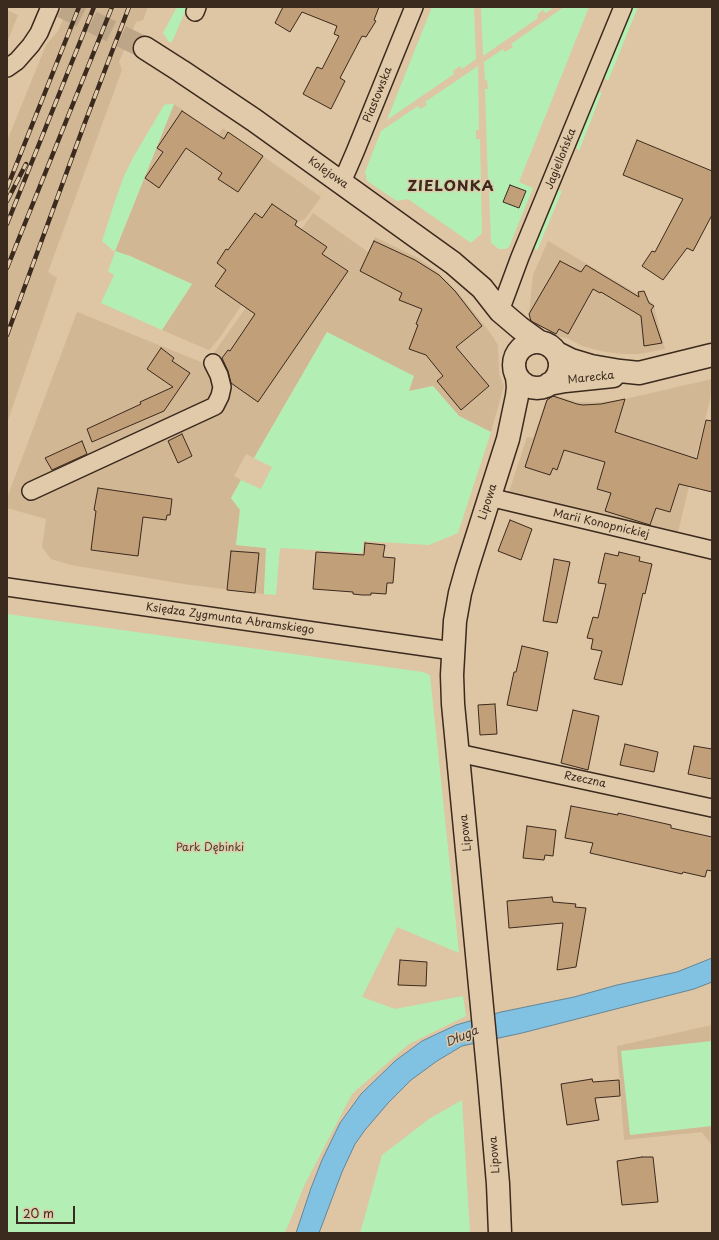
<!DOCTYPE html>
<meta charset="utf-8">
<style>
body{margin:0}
#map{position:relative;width:719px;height:1240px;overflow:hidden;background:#dec5a3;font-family:"Playpen Sans",sans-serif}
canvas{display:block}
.frame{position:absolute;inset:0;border:8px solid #3b2a1e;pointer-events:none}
.scale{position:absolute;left:16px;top:1206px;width:59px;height:18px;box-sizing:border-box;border:2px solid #3b2a1e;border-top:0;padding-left:5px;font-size:12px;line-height:14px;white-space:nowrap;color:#3b2a1e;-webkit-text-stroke:3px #e1caaa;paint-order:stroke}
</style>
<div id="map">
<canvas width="719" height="1240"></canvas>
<div class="frame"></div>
<div class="scale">20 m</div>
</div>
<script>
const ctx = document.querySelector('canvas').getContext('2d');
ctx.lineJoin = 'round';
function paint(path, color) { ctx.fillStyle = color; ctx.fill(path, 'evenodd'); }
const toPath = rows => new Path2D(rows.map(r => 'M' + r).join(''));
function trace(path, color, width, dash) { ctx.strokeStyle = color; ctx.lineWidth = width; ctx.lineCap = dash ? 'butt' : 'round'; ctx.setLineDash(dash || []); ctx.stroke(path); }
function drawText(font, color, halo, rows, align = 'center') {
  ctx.font = font + ' "Playpen Sans",sans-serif'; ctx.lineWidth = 3; ctx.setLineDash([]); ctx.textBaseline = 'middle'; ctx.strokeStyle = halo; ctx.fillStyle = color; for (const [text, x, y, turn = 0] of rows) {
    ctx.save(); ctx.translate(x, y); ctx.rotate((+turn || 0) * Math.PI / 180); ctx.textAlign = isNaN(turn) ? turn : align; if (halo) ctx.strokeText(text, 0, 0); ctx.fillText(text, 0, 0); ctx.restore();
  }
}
const built = toPath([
 [68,7,148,7,143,20,136,22,119,62,122,70,48,272,57,278,7,423,7,141,46,45,58,31],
 [7,10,18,15,9,38,7,39],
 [174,104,218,135,223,128,321,197,305,219,298,222,220,337,211,348,209,350,206,349,162,330,192,284,130,256,115,251],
 [313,213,368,252,375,237,418,258,440,274,456,290,489,331,498,345,499,374,504,386,491,432,459,416,433,386,409,391,327,332,254,458,246,454,234,476,241,480,231,498,240,510,236,545,266,548,264,594,184,584,71,565,51,559,42,547,46,519,7,508,7,498,77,312,206,364],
 [548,241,653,303,665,349,640,354,624,354,605,352,582,346,567,338,559,337,531,322,529,314,533,275],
 [712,379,712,391,677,536,513,498,509,492,527,437,533,438,546,400,553,395,578,402,600,402,621,400],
 [712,1025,712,1146,702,1132,624,1140,617,1046]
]);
const green = toPath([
 [177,7,187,7,172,42,169,42,163,33],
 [432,7,474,7,476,59,462,69,460,66,453,71,454,74,387,120],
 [481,7,554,7,546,13,543,10,537,15,538,18,483,56],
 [564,7,589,7,519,182,533,188,509,247,505,249,499,249,491,243,489,190,492,190,491,181,488,181,485,89,488,89,487,80,485,80,484,62,503,49,505,52,513,47,511,44],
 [633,7,638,7,608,81,604,77],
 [478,66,479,130,476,130,476,139,480,139,482,233,471,243,408,199,397,201,367,181,365,172,381,131,418,106,420,109,427,105,425,102],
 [602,92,579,151,576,147,598,93],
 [169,104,174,104,115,251,130,256,192,284,162,330,101,303,114,275,108,271,115,252,102,241,116,198,124,176,134,156,164,105],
 [559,190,562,191,537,251,534,247,557,192],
 [327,332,414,376,409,391,433,386,459,416,491,432,458,533,429,545,364,541,362,553,280,548,276,595,264,594,266,548,236,545,240,510,231,498,241,480,261,489,272,467,254,458],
 [7,614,423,672,430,675,459,953,397,927,362,997,395,1009,463,996,466,1016,409,1044,352,1094,305,1184,285,1233,7,1233],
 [712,1041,712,1126,630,1135,621,1051],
 [462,1100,470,1233,360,1233,382,1155,429,1119]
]);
const water = toPath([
 [712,958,712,982,694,989,522,1033,462,1046,437,1061,411,1080,389,1102,365,1130,355,1144,342,1172,319,1233,296,1233,311,1188,322,1160,340,1123,361,1094,395,1061,422,1041,456,1025,501,1012,574,997,617,985,677,972,712,958]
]);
const building = toPath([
 [283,7,379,7,374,20,376,21,366,37,362,36,340,78,345,81,331,109,303,94,317,67,322,69,339,36,334,34,337,26,302,12,290,32,275,23,283,7],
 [182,111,224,139,228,132,263,156,238,192,218,179,222,173,186,148,159,188,145,178,163,152,157,148,182,111],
 [637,140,712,171,712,215,693,251,687,248,663,280,642,266,652,251,655,252,683,199,623,175,637,140],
 [510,185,526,191,519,208,503,202,510,185],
 [272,204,297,221,295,225,327,247,322,254,348,271,258,402,231,383,228,371,222,358,228,350,230,351,255,314,215,286,226,270,217,263,226,249,228,250,255,213,262,218,272,204],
 [374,241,415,260,439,275,455,291,482,326,456,347,489,386,461,410,437,381,443,376,426,355,409,349,418,325,416,324,422,309,399,300,402,293,360,271,374,241],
 [560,261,581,272,586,265,639,297,638,292,644,291,649,303,654,306,651,310,662,343,644,346,641,316,601,292,600,293,593,289,568,334,559,329,556,334,531,321,529,314,560,261],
 [161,348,174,358,172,361,190,373,164,411,92,442,87,429,141,404,140,402,173,387,147,369,161,348],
 [553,396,577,404,583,405,601,404,625,399,615,432,697,459,706,420,712,421,712,492,679,484,670,512,656,508,650,525,605,511,611,493,597,489,605,462,564,450,557,470,553,468,550,475,525,467,547,400,553,396],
 [182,434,192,456,178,463,168,441,182,434],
 [82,441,87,454,52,470,45,458,82,441],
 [98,488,172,499,170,515,167,515,166,520,143,517,138,556,91,550,96,511,94,510,98,488],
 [510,520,532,529,521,560,498,551,510,520],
 [365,543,385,545,383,557,395,558,393,583,387,583,386,594,371,593,371,595,362,595,353,594,353,592,313,589,316,552,364,555,365,543],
 [231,551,259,553,255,593,227,590,231,551],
 [619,552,640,557,639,561,652,564,645,594,643,593,622,685,594,679,602,651,591,649,593,639,587,638,593,617,598,618,606,584,598,583,605,553,618,556,619,552],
 [554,559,570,562,557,623,543,621,554,559],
 [522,646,548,652,537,711,507,705,514,672,516,672,522,646],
 [495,704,497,734,480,735,478,705,495,704],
 [573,710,599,716,588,770,561,763,573,710],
 [625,744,658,752,654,772,620,765,625,744],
 [694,746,712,749,712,779,688,774,694,746],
 [571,806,618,815,618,813,671,825,671,828,712,837,712,871,707,870,705,877,683,872,682,874,590,853,593,843,565,838,571,806],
 [527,826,556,830,553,856,545,855,544,860,523,858,527,826],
 [552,897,553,902,576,904,575,907,586,908,576,967,557,970,563,923,509,928,507,901,552,897],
 [400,960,427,962,426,986,398,985,400,960],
 [592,1079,593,1082,619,1080,620,1096,595,1098,599,1120,567,1125,561,1084,592,1079],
 [642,1157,653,1157,658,1202,622,1205,617,1161,642,1157]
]);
const secondaryTunnel = toPath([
 [62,7,145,48]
]);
const street = toPath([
 [195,12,197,7],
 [7,68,17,61,31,45,39,33,50,7],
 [342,182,355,152,414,7],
 [500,311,520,257,623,7],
 [31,491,215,406,220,396,222,387,219,375,213,363],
 [489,497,712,550],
 [7,587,453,651],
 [458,753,712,808]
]);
const secondary = toPath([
 [145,48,181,71,254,120,453,263,482,288,500,311,520,328,538,341],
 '514 365a23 23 0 1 1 46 0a23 23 0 1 1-46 0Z',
 [557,353,571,360,591,366,620,371,639,373,712,355],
 [549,384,565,381,613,376],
 [500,1233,498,1184,489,1080,453,704,452,675,455,621,460,593,467,568,508,439,517,396,518,387,517,377]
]);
const rail = toPath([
 [7,188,79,7],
 [7,201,26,164],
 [7,224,94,7],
 [7,268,112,7],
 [7,335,84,125,129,7]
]);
const streetNames = [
 ["Piastowska",378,95,-68],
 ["Jagiellońska",561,159,-68],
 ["Kolejowa",328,173,35],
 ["Marecka",591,378,-6],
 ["Lipowa",488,502,-72],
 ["Marii Konopnickiej",601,524,13],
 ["Księdza Zygmunta Abramskiego",230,619,8],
 ["Rzeczna",585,780,12],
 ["Lipowa",466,833,-96],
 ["Lipowa",495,1155,-95]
];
const parkNames = [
 ["Park Dębinki",210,848]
];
const waterNames = [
 ["Długa",462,1037,-23]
];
const districtNames = [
 ["ZIELONKA",451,187]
];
paint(built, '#d2b794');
paint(green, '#b3efb4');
paint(water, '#81c1e2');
trace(water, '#658594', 1);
paint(building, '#c19f79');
trace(building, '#3b2a1e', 1);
trace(secondaryTunnel, '#bda688', 22, [22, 11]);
trace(street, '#3b2a1e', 20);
trace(secondary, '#3b2a1e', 25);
trace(street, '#e1caaa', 17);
trace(secondary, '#e1caaa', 22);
trace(rail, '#3b2a1e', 4.5);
trace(rail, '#e1caaa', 3, [9]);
drawText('11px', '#3b2a1e', '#e1caaa', streetNames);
drawText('11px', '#473e2d', '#e1caaa', parkNames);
drawText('italic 12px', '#423932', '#e1caaa', waterNames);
ctx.letterSpacing = '1px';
drawText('bold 15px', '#3b2a1e', '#e1caaa', districtNames);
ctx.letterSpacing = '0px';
</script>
